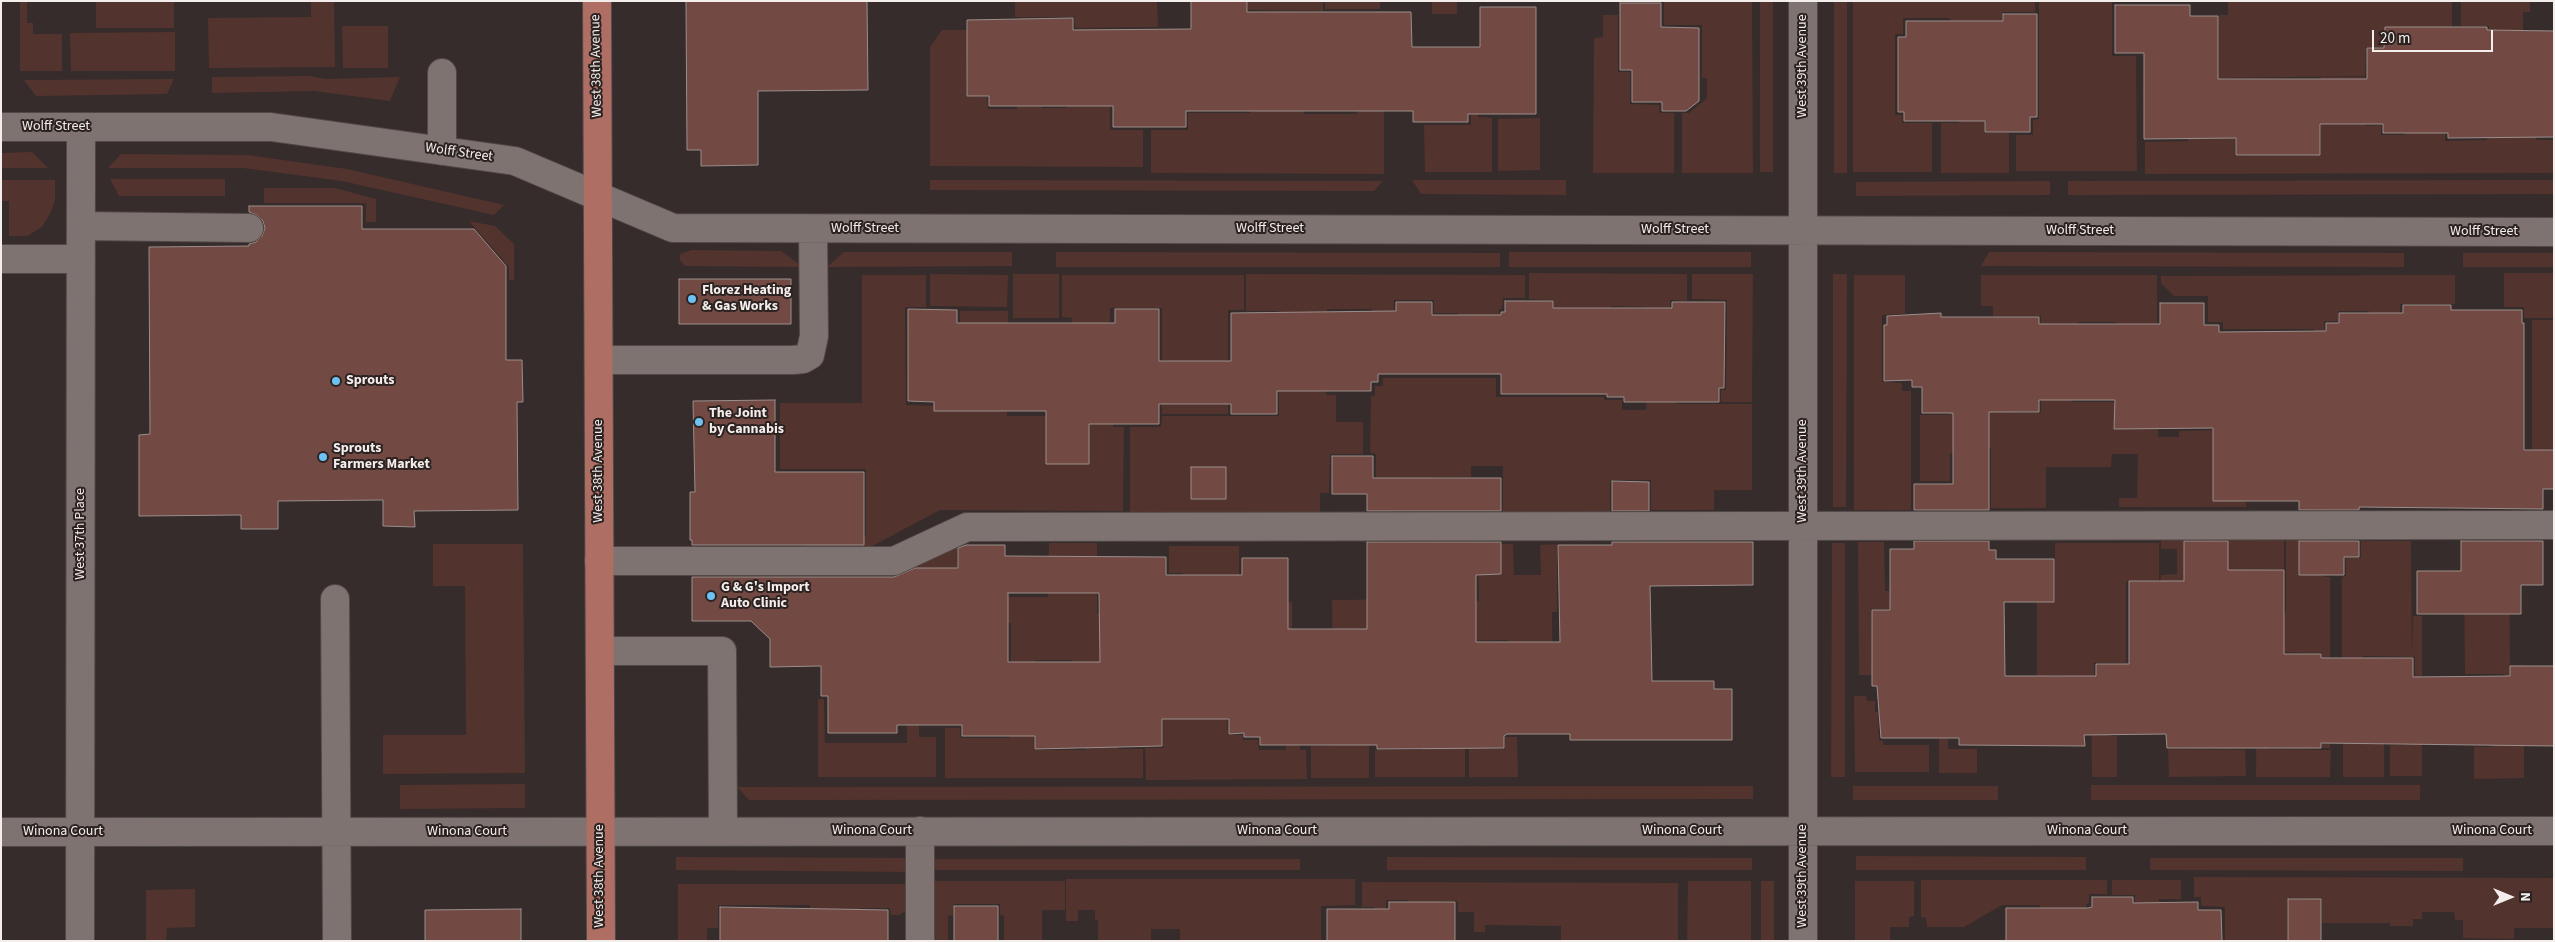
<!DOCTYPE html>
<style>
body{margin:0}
#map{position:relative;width:2555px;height:942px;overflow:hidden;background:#362c2b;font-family:"Source Sans 3",sans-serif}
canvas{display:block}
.frame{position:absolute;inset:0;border:2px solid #f3edec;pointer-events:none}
.north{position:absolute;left:2485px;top:872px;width:50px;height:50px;-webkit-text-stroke:4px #2c2321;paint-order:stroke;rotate:90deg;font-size:14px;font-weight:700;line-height:20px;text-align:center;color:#f3edec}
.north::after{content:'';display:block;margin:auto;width:18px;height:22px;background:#f3edec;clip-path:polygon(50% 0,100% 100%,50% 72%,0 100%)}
.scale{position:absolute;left:2372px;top:30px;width:121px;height:22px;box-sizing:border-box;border:2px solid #f3edec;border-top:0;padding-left:6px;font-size:15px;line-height:18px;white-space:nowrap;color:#f3edec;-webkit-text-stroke:4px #2c2321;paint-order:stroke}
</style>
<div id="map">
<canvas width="2555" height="942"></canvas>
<div class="frame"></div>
<div class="north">N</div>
<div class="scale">20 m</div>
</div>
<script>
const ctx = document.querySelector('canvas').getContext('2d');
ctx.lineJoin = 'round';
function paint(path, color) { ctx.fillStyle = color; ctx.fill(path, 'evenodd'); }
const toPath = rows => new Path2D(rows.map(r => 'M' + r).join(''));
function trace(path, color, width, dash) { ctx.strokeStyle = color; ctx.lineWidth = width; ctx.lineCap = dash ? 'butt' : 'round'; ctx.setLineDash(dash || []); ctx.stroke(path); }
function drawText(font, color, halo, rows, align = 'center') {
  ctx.font = font + ' "Source Sans 3",sans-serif'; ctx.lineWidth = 4; ctx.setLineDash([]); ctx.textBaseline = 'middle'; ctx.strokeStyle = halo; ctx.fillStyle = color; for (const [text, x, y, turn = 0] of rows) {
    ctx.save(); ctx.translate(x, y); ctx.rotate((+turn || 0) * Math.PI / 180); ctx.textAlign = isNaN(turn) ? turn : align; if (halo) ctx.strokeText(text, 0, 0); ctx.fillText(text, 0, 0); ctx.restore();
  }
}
const green = toPath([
 [20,1,27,1,27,23,33,23,33,34,62,34,62,71,20,71],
 [96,1,174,1,174,28,96,28],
 [311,1,334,1,335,67,209,68,208,18,311,17],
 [1015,1,1157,1,1158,27,1075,28,1074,17,1015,17],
 [1248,1,1323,1,1323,11,1248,10],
 [1325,1,1380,1,1380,9,1325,9],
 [1432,1,1457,1,1457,14,1432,14],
 [1664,1,1752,1,1753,173,1682,173,1682,113,1689,113,1707,98,1707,78,1702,78,1702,25,1664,25],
 [1760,1,1773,1,1773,172,1760,172],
 [1834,1,1847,1,1847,173,1834,173],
 [1853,1,2035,1,2035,12,2002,12,2002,26,1984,107,1984,133,2009,133,2009,173,1941,173,1941,123,1959,123,1950,18,1903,18,1903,34,1895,34,1895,115,1902,115,1902,123,1932,123,1932,172,1853,172],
 [2039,1,2112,1,2112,56,2136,56,2137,171,2016,171,2016,135,2033,135,2033,120,2039,119],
 [2228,1,2452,1,2452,27,2447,27,2445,141,2487,140,2487,132,2536,121,2536,140,2554,140,2554,173,2145,174,2145,142,2188,141,2188,124,2221,101,2221,79,2234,79,2235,156,2321,155,2321,77,2365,77,2365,126,2381,125,2381,135,2404,135,2405,126,2387,47,2366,47,2365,76,2219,78,2219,15,2228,15],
 [2461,1,2530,1,2530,12,2523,12,2523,49,2489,45,2489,26,2461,26],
 [1250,12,1304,12,1304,114,1357,114,1357,12,1384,12,1384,174,1151,173,1151,130,1188,130,1188,113,1250,113],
 [1603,15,1618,15,1618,72,1630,72,1630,104,1659,105,1660,113,1674,113,1674,173,1593,173,1594,38,1603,37],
 [1017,18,1031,18,1031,95,1041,95,1042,108,1067,108,1067,97,1076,96,1076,29,1110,29,1110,130,1143,130,1143,167,930,166,930,47,942,30,967,30,966,96,987,97,988,109,1017,109],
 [342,26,388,26,388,68,343,68],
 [175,32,175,71,71,71,70,33],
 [1471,48,1478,48,1478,117,1492,118,1492,172,1425,172,1424,125,1471,125],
 [310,76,325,79,400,77,390,101,314,91,212,93,212,77],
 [174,79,167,94,36,96,24,80],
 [1540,118,1540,170,1498,171,1498,119],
 [32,152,48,168,1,168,1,153],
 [121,154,247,155,347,169,504,205,494,215,342,181,243,168,108,168],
 [110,179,225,179,225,196,119,196],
 [1,180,55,180,55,200,51,212,42,227,27,236,9,236,9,201,1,201],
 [930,180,1383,181,1374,191,930,190],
 [1412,180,1566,180,1566,195,1421,194],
 [2554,180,2554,194,2068,195,2068,181],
 [2050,181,2050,195,1856,196,1856,182],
 [264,188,335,188,376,199,376,222,366,222,366,203,264,203],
 [469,221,495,226,514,244,514,280,509,280,509,267],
 [692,250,781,251,803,267,685,266,680,260,680,254],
 [844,252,1012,252,1012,266,827,267],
 [1056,252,1500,253,1500,267,1056,267],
 [1509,252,1751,252,1751,267,1509,267],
 [1989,252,2404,253,2404,267,1981,266],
 [2463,253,2554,253,2554,267,2463,267],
 [1529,273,1687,274,1687,301,1670,300,1670,389,1646,314,1646,307,1611,306,1611,315,1605,315,1605,395,1559,395,1559,311,1554,311,1554,300,1529,299],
 [2504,273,2554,273,2554,318,2524,318,2524,307,2504,307],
 [930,274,1008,275,1007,307,930,306],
 [1013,274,1059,274,1059,318,1013,318],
 [1246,274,1525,275,1525,298,1503,298,1502,309,1499,309,1499,374,1458,374,1458,313,1434,313,1434,300,1394,300,1393,373,1372,316,1372,309,1327,309,1327,318,1279,360,1279,311,1246,311],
 [1692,274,1753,274,1752,402,1721,402,1721,390,1726,390,1727,300,1692,299],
 [1833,274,1847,274,1846,507,1833,507],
 [862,275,926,275,926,307,905,307,906,405,944,406,960,393,960,311,1008,311,1007,416,1071,416,1114,380,1113,427,1124,427,1123,511,940,510,863,551,804,551,804,536,866,536,866,469,780,469,780,403,862,403],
 [1062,275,1244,275,1244,310,1228,310,1228,414,1162,414,1162,308,1110,308,1110,378,1072,377,1072,318,1062,317],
 [1854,275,1905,275,1905,314,1882,315,1882,382,1902,383,1902,391,1911,391,1911,510,1854,510],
 [1981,275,2157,275,2157,332,2116,332,2116,322,2078,322,2077,331,2041,331,2041,316,1993,316,1993,306,1981,306],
 [2455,275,2455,304,2400,304,2400,403,2369,322,2369,311,2338,311,2338,321,2324,321,2324,402,2314,402,2314,329,2223,329,2223,322,2208,322,2208,296,2174,296,2161,283,2161,276],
 [2532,320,2553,320,2554,449,2545,450,2545,470,2532,470],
 [2222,332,2263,332,2246,454,2246,507,2119,507,2119,498,2137,498,2138,454,2112,454,2111,467,2046,467,2046,508,1991,508,1991,448,1984,447,1985,407,2010,408,2011,413,2041,413,2041,333,2072,333,2072,402,2125,402,2158,334,2158,437,2179,437,2179,431,2223,430],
 [1954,351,1954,453,1950,453,1950,481,1920,481,1920,415,1949,415,1949,376],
 [1279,362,1326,390,1326,395,1336,395,1336,422,1363,422,1363,454,1330,454,1329,493,1320,493,1320,514,1130,515,1130,427,1161,427,1162,416,1279,416],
 [1383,378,1496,378,1496,397,1604,397,1604,400,1622,400,1622,410,1646,410,1647,397,1676,391,1676,404,1752,404,1752,490,1714,490,1714,510,1651,510,1651,480,1610,480,1610,512,1503,512,1503,466,1471,466,1471,477,1430,477,1430,488,1376,493,1376,454,1370,453,1371,396,1375,396,1375,386,1383,386],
 [2161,538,2284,538,2284,569,2241,570,2241,621,2245,660,2245,749,2218,749,2218,675,2165,656,2165,734,2155,734,2154,663,2161,575,2177,574,2177,549,2161,549],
 [2286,539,2325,539,2325,577,2330,577,2330,748,2322,748,2322,653,2272,652,2272,614,2286,613],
 [2361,541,2411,541,2412,653,2413,616,2422,616,2422,776,2390,776,2390,745,2408,745,2409,736,2415,736,2415,657,2363,656,2363,697,2342,697,2342,577,2346,576,2346,558,2361,558],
 [1858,542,1884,542,1885,591,1889,591,1890,609,1871,609,1872,675,1859,675],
 [1049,543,1097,543,1097,613,1134,613,1117,661,1072,672,1072,660,1035,660,1035,673,1011,673,1011,623,948,623,914,598,914,568,957,546,957,577,1004,597,1048,597],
 [1832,543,1845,543,1845,777,1831,777],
 [2055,543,2159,543,2159,580,2126,581,2126,663,2094,663,2094,681,2063,681,2063,675,2049,675,2048,679,2037,679,2037,602,2055,602],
 [433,544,523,544,525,773,383,774,383,735,466,735,465,586,433,586],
 [1478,544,1513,544,1514,575,1541,575,1540,545,1557,544,1557,612,1552,612,1553,734,1509,734,1508,640,1455,641,1369,737,1369,778,1311,778,1311,746,1329,746,1329,737,1334,737,1332,600,1421,599,1432,602,1479,601],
 [1169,546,1239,546,1239,603,1292,602,1292,676,1183,583,1183,573,1169,573],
 [2509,547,2510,665,2524,665,2524,778,2474,779,2474,747,2492,747,2492,736,2505,736,2504,674,2465,674,2464,581],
 [2269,652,2269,749,2331,750,2330,777,2256,777,2257,661],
 [907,655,919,655,919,737,936,737,936,777,818,777,818,699,824,699,825,743,907,743],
 [1939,658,1947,658,1948,749,1977,749,1977,773,1939,773],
 [1009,675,1033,675,1034,750,1085,750,1085,685,1118,721,1118,749,1143,749,1143,778,945,778,945,728,960,728,961,738,1009,738],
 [2091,682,2110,725,2111,736,2117,736,2117,777,2092,777],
 [1854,696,1866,696,1867,701,1875,701,1875,712,1878,712,1879,741,1883,741,1883,745,1929,745,1929,772,1855,772],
 [2343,712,2369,735,2370,744,2384,744,2384,777,2343,777],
 [1163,719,1227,719,1228,735,1243,735,1243,740,1258,740,1259,750,1286,750,1286,740,1300,739,1300,750,1306,750,1307,779,1146,780,1145,748,1163,748],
 [1465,735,1465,777,1375,777,1375,750,1422,750,1423,740],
 [1505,737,1517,737,1518,777,1469,777,1469,745,1476,745,1476,749,1505,749],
 [2168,749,2245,750,2246,776,2169,777],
 [525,784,525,808,400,809,400,785],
 [2091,785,2420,785,2420,800,2091,800],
 [1753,786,1753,799,749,800,737,787],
 [1853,786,1998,786,1998,800,1853,800],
 [1856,856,2086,857,2086,870,1856,870],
 [676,857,913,858,913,872,676,870],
 [1387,857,1752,858,1752,870,1387,870],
 [2150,858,2463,858,2463,871,2150,870],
 [930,859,1300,859,1300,870,930,870],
 [2194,877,2554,878,2554,928,2514,928,2514,939,2463,938,2463,920,2455,920,2454,912,2422,912,2422,919,2413,919,2413,926,2390,926,2390,923,2322,923,2322,899,2287,898,2287,941,2225,941,2225,907,2201,906,2201,897,2194,897],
 [1066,879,1355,879,1355,905,1321,906,1321,941,1180,941,1180,929,1151,929,1151,941,1098,941,1098,920,1095,920,1095,910,1078,910,1078,921,1066,921],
 [1921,880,2107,880,2107,894,2089,894,2089,903,2086,904,2086,941,2040,941,2040,905,2002,905,1964,927,1927,927,1926,918,1921,917],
 [2112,880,2181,880,2181,899,2159,899,2159,912,2135,904,2135,895,2112,895],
 [933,881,1065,881,1065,910,1042,910,1042,941,1004,941,1004,916,1000,915,1000,904,953,904,953,915,948,916,948,941,933,941],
 [1688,881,1751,881,1751,941,1687,941],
 [1761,881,1774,881,1774,941,1761,941],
 [1855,881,1914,881,1914,916,1909,917,1909,927,1890,927,1890,941,1855,941],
 [1362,882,1678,883,1678,941,1561,941,1561,926,1485,925,1485,932,1474,932,1474,912,1458,912,1458,901,1435,901,1435,911,1409,911,1408,900,1386,900,1386,911,1375,911,1374,907,1362,907],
 [678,884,907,884,907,910,899,915,891,915,890,908,860,908,859,913,810,927,810,905,718,905,718,928,707,928,707,941,678,941],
 [195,889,195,927,167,928,166,941,146,941,146,890]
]);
const building = toPath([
 [686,1,867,1,868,90,758,91,758,165,701,166,701,150,687,150,686,1],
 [1191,1,1247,1,1247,12,1411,12,1412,47,1480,47,1480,7,1536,7,1536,114,1468,114,1468,122,1413,122,1413,111,1186,111,1186,127,1113,127,1113,106,989,106,989,96,967,96,967,20,1073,18,1073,30,1191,29,1191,1],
 [1620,3,1661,3,1661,27,1699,28,1699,101,1686,111,1662,111,1662,102,1632,102,1632,70,1620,70,1620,3],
 [2115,5,2190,5,2190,16,2218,16,2218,79,2367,79,2367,48,2384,48,2385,27,2487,27,2487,30,2554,31,2554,137,2448,138,2448,133,2383,133,2383,124,2320,124,2320,155,2236,155,2236,138,2144,139,2144,53,2115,53,2115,5],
 [2003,14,2037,14,2037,117,2030,117,2030,132,1985,132,1985,121,1904,121,1904,112,1898,112,1898,37,1906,37,1906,21,2003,21,2003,14],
 [249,206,362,206,362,229,474,229,506,266,506,360,522,360,523,402,517,402,518,510,414,511,415,527,383,526,383,500,278,501,278,529,241,529,241,515,139,516,139,435,150,434,149,247,249,246,249,244,256,242,262,236,265,228,263,221,257,215,249,212,249,206],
 [679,279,791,279,791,324,679,324,679,279],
 [1505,301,1553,301,1553,308,1672,308,1672,302,1725,302,1724,388,1719,388,1719,402,1624,402,1624,397,1607,397,1607,394,1501,394,1501,374,1378,374,1378,382,1371,382,1371,391,1277,391,1277,414,1231,414,1231,404,1159,404,1159,424,1089,424,1089,464,1046,464,1046,411,934,411,934,402,908,401,908,309,957,310,957,323,1115,323,1115,309,1159,309,1159,361,1231,361,1231,313,1396,311,1396,302,1432,302,1432,315,1501,315,1501,312,1505,312,1505,301],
 [2160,303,2204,303,2204,325,2219,325,2219,332,2326,331,2326,323,2339,323,2339,313,2403,313,2403,305,2451,305,2451,310,2522,310,2522,323,2524,323,2524,450,2554,450,2554,489,2543,489,2543,509,2359,507,2359,510,2299,510,2299,501,2213,501,2213,428,2114,429,2115,400,2039,400,2039,412,1989,412,1989,510,1914,510,1914,484,1953,484,1953,413,1922,413,1922,387,1912,387,1912,380,1884,381,1884,325,1887,325,1887,316,1941,313,1941,317,2039,317,2039,324,2160,324,2160,303],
 [775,400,775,472,864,472,864,545,692,545,692,540,690,540,690,492,695,492,693,401,775,400],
 [1332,456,1373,456,1373,478,1501,478,1501,511,1367,511,1367,494,1332,494,1332,456],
 [1191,467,1226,467,1226,499,1191,499,1191,467],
 [1612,481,1649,482,1649,511,1612,511,1612,481],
 [1914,541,1989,541,1989,550,1996,550,1996,559,2054,559,2054,602,2004,602,2005,676,2096,676,2096,664,2129,664,2129,581,2184,581,2184,541,2228,541,2228,570,2284,570,2284,654,2321,654,2321,658,2413,658,2413,677,2510,676,2510,666,2554,666,2554,746,2321,743,2321,748,2167,748,2166,734,2084,735,2085,746,1959,745,1959,738,1881,738,1877,686,1872,686,1872,610,1890,610,1890,549,1914,549,1914,541],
 [2299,541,2359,541,2359,557,2344,557,2344,575,2299,575,2299,541],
 [2461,541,2543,541,2543,585,2521,585,2521,614,2417,614,2417,571,2461,571,2461,541],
 [1367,542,1501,542,1501,574,1476,575,1476,642,1560,642,1558,545,1612,545,1612,542,1753,542,1753,585,1650,586,1652,681,1714,681,1714,689,1732,689,1732,740,1570,740,1570,734,1507,734,1504,736,1504,748,1377,749,1377,745,1260,745,1260,737,1244,737,1244,733,1229,734,1229,719,1162,719,1162,746,1035,749,1035,736,962,736,962,725,897,725,897,733,828,733,828,696,821,696,821,666,770,667,770,639,751,621,692,621,692,577,894,577,915,568,958,568,958,548,966,545,1005,545,1005,556,1166,557,1166,575,1242,575,1242,558,1288,558,1288,629,1367,629,1367,542],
 [1008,593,1099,593,1100,662,1008,662,1008,593],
 [2092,897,2133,897,2133,903,2198,902,2198,910,2221,910,2222,941,2006,941,2006,908,2088,908,2092,907,2092,897],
 [2288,899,2321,899,2321,941,2288,941,2288,899],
 [1389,902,1455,902,1455,941,1327,941,1327,909,1389,909,1389,902],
 [954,906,998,906,998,941,954,941,954,906],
 [720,907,888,910,888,941,720,941,720,907],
 [521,909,521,941,425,941,425,910,521,909]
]);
const minor = toPath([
 [1803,1,1803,941],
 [1,127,271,127,515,161,673,228,2554,232],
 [442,151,442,73],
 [81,226,249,228],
 [1,259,81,259],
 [599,360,793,360,803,359,810,355,814,336,813,229],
 [599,561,894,561,967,527,2554,525],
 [335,599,337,941],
 [600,651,722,651,723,831],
 [1,832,2554,831],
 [80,941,81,127],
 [920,941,920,831]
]);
const major = toPath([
 [597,1,601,941]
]);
const markers = [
 [692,299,5,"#6dc2f3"],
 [336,381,5,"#6dc2f3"],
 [699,422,5,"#6dc2f3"],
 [323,457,5,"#6dc2f3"],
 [711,596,5,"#6dc2f3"]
];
const streetNames = [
 ["West 38th Avenue",597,66,-91],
 ["West 39th Avenue",1803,66,-90],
 ["Wolff Street",56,127],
 ["Wolff Street",459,153,8],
 ["Wolff Street",865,229],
 ["Wolff Street",1270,229],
 ["Wolff Street",1675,230],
 ["Wolff Street",2080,231],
 ["Wolff Street",2484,232],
 ["West 38th Avenue",599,471,-90],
 ["West 39th Avenue",1803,471,-90],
 ["West 37th Place",81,534,-90],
 ["Winona Court",872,831],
 ["Winona Court",1277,831],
 ["Winona Court",1682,831],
 ["Winona Court",2087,831],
 ["Winona Court",2492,831],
 ["Winona Court",63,832],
 ["Winona Court",467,832],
 ["West 38th Avenue",600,876,-90],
 ["West 39th Avenue",1803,876,-90]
];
const poiNames = [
 ["Florez Heating",702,291],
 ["& Gas Works",702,307],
 ["Sprouts",346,381],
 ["The Joint",709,414],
 ["by Cannabis",709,430],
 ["Sprouts",333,449],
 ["Farmers Market",333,465],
 ["G & G's Import",721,588],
 ["Auto Clinic",721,604]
];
paint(green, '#52332e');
paint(building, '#724a43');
trace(building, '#9a8e8c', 1);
trace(minor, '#504947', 30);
trace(major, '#504947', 30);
trace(minor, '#7e7371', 28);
trace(major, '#af6e64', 28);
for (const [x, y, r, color] of markers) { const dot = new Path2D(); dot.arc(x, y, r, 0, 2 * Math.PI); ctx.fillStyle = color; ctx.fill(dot); trace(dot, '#2c2321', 2); }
drawText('14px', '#f3edec', '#2c2321', streetNames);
drawText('bold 14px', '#f3edec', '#2c2321', poiNames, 'left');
</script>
